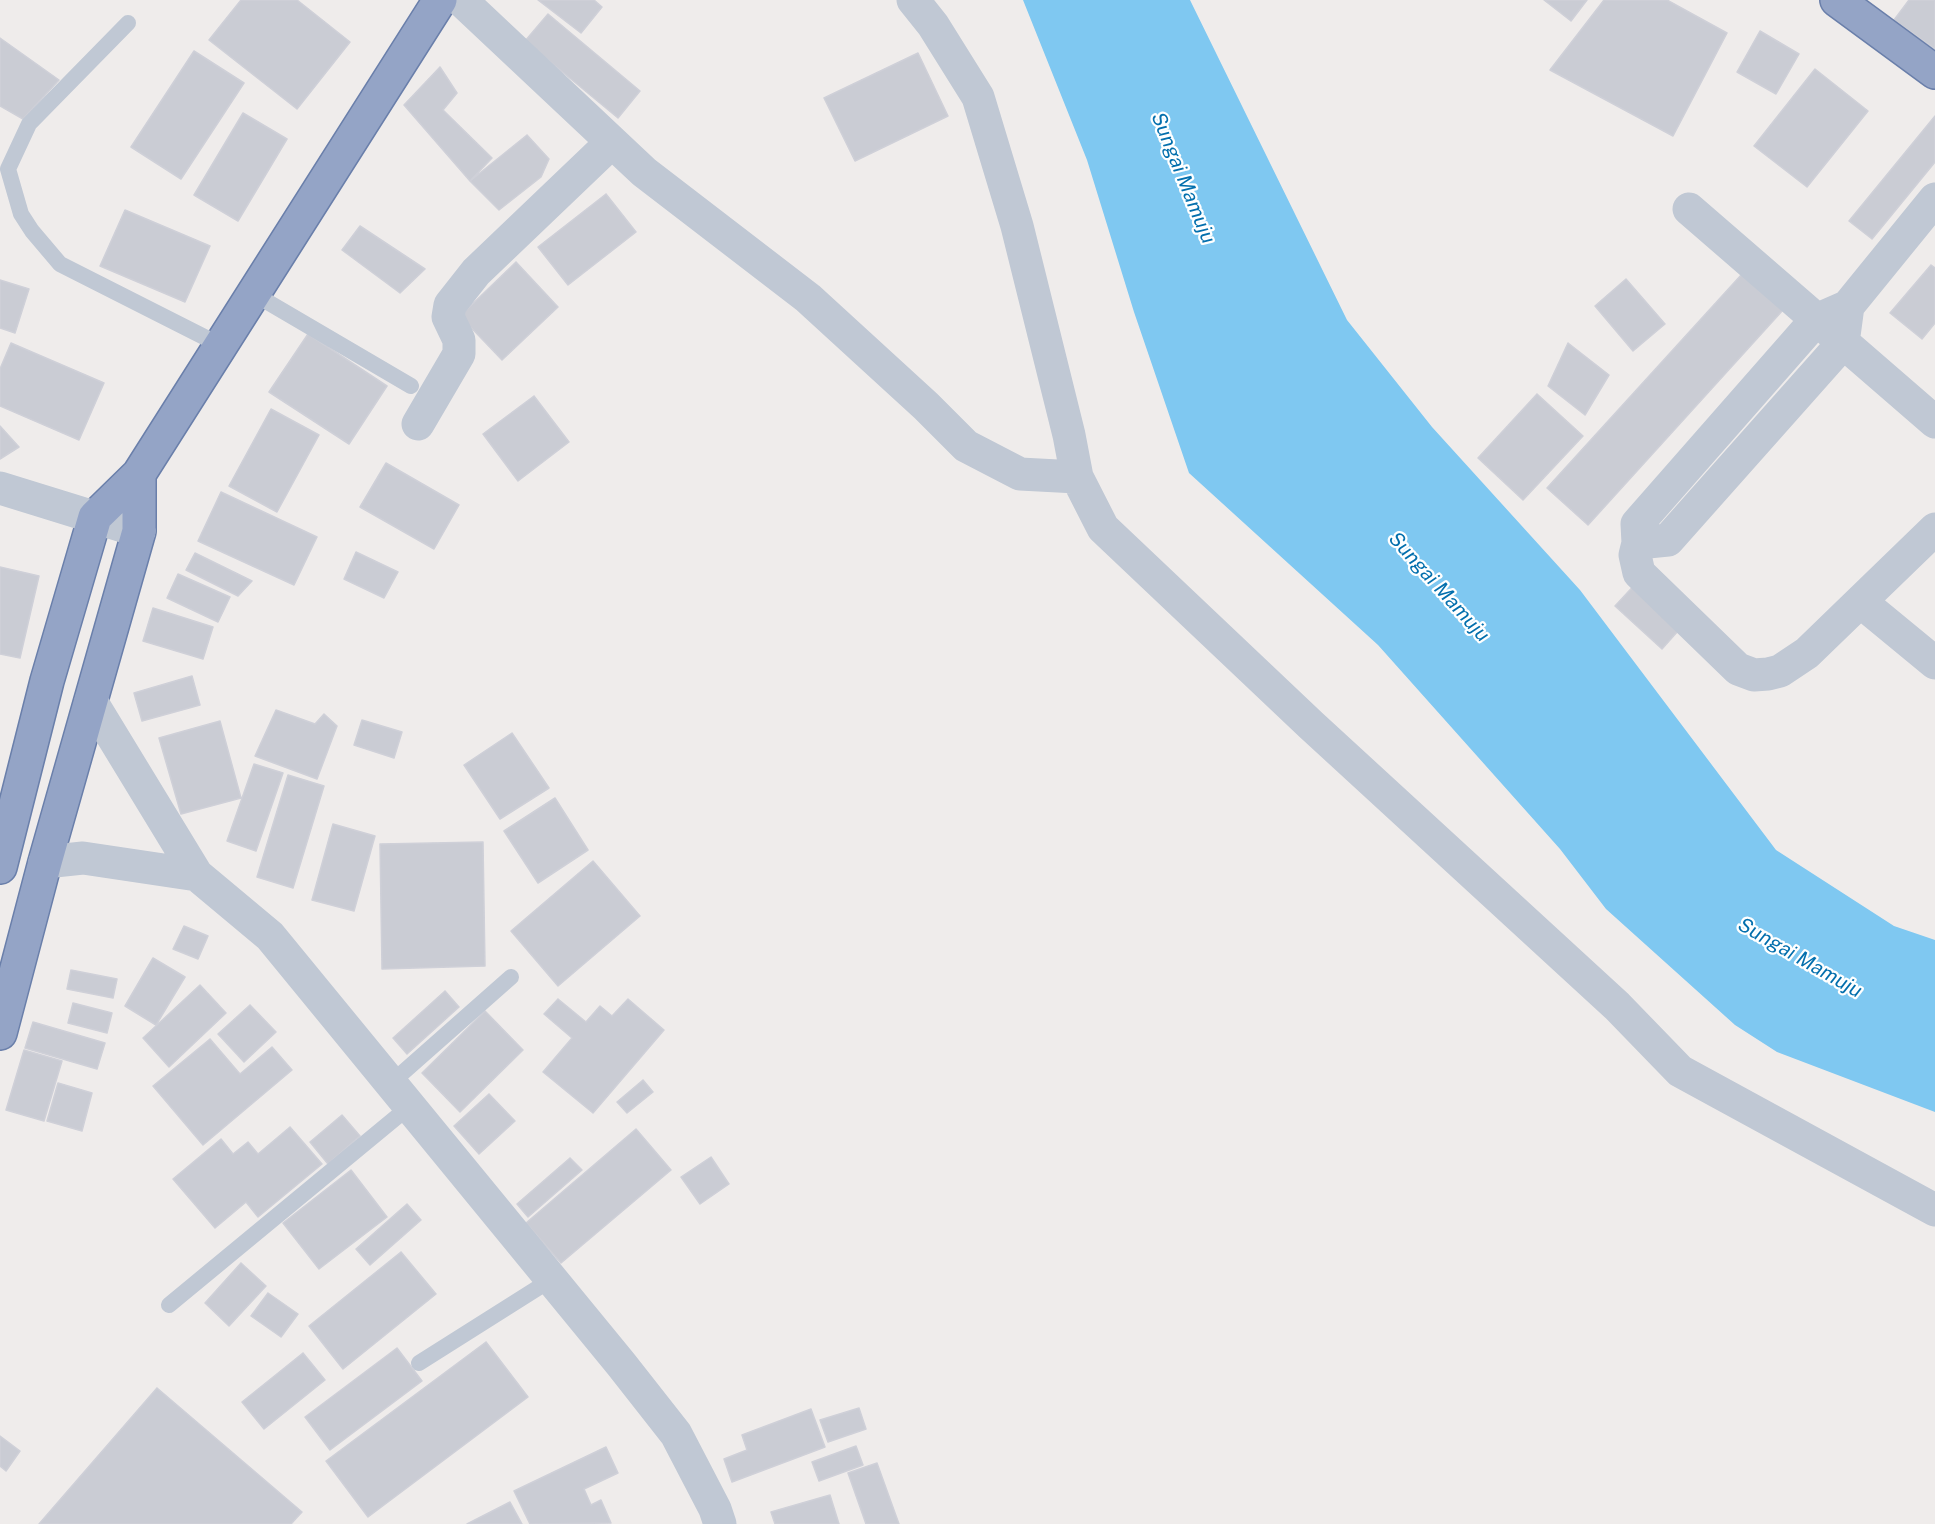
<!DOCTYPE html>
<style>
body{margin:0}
canvas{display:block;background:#efeceb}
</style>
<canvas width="1935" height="1524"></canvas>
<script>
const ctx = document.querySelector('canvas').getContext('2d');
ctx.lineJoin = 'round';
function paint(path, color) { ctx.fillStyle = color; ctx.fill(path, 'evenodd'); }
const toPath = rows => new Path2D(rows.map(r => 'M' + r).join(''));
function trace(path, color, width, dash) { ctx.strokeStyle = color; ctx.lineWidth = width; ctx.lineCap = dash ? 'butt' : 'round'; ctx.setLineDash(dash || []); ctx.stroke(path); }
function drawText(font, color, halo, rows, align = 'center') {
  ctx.font = font + ' "Public Sans",sans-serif'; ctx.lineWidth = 4.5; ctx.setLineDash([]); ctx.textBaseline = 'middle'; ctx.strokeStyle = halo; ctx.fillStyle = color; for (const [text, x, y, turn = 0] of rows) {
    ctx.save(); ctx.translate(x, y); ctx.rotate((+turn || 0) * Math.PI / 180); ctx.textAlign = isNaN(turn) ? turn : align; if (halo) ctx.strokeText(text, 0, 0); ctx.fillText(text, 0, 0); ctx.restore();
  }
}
const water = toPath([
 [1023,0,1190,0,1347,320,1432,427,1580,590,1776,850,1894,926,1935,940,1935,1112,1777,1052,1735,1025,1606,909,1560,849,1378,645,1189,473,1134,312,1087,160]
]);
const building = toPath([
 [241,0,297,0,350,42,297,109,209,40,241,0],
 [538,0,594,0,602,7,581,33,538,0],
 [1544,0,1587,0,1571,21,1544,0],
 [1604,0,1667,0,1727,33,1673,136,1550,70,1604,0],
 [1909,0,1935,0,1935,49,1894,20,1909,0],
 [548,14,640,91,618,118,525,41,548,14],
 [1760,31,1799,54,1776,94,1737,72,1760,31],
 [0,38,59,80,23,119,0,106,0,38],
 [194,51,244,83,181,179,131,147,194,51],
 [918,53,948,116,855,161,824,98,918,53],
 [440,67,457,93,443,110,492,158,470,181,404,105,440,67],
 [1815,69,1868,111,1807,187,1754,146,1815,69],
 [243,113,287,139,238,221,194,195,243,113],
 [1935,116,1935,162,1872,239,1849,221,1935,116],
 [527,135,549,159,541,177,499,210,470,181,527,135],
 [606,194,636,232,568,285,538,247,606,194],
 [125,210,210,246,185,302,100,266,125,210],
 [360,226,425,269,400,293,342,250,360,226],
 [516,262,558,307,502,360,460,316,516,262],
 [1931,265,1935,268,1935,323,1922,339,1890,313,1931,265],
 [1742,274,1783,310,1588,525,1547,488,1742,274],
 [1626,279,1665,324,1633,351,1595,306,1626,279],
 [0,280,29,289,15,333,0,328,0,280],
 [308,334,387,386,349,444,269,392,308,334],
 [11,343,104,383,79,440,0,406,0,369,11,343],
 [1568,343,1609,375,1585,415,1548,386,1568,343],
 [1537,394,1583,436,1523,500,1478,458,1537,394],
 [534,396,569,442,518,481,483,434,534,396],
 [271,409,319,435,277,512,229,486,271,409],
 [0,426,19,447,0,459,0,426],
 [386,463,459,505,434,549,360,507,386,463],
 [221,492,317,537,294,585,198,541,221,492],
 [356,552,398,572,384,598,344,579,356,552],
 [195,553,252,581,238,596,186,570,195,553],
 [0,567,39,576,20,658,0,654,0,567],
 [178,574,230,597,218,622,167,598,178,574],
 [1640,579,1686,622,1662,649,1615,606,1640,579],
 [153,608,213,627,203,659,143,641,153,608],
 [192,676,200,705,142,721,134,693,192,676],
 [276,710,315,724,324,714,337,726,317,779,255,756,276,710],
 [362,720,402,732,394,758,354,745,362,720],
 [220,721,241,798,181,814,159,738,220,721],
 [512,733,549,788,500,819,464,765,512,733],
 [254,764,283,773,256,851,227,841,254,764],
 [288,775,324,786,293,888,257,877,288,775],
 [555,798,588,850,538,883,504,831,555,798],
 [333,824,375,836,354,911,312,900,333,824],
 [483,842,485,966,382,969,380,844,483,842],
 [593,861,640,916,558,986,511,931,593,861],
 [184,926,208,936,198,959,173,949,184,926],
 [153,958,185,977,156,1025,125,1006,153,958],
 [71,970,117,979,113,998,67,989,71,970],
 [200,985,226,1013,169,1067,143,1038,200,985],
 [445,991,459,1007,407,1054,393,1038,445,991],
 [558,999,586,1022,600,1006,612,1016,628,999,664,1030,593,1113,543,1072,572,1038,544,1014,558,999],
 [73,1003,112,1013,107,1033,68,1023,73,1003],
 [250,1005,276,1032,244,1062,218,1034,250,1005],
 [485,1011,523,1050,460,1112,422,1073,485,1011],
 [33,1022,105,1043,97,1069,25,1048,33,1022],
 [210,1039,240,1074,272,1047,292,1070,203,1145,153,1086,210,1039],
 [24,1050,62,1061,44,1121,6,1110,24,1050],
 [643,1080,653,1092,627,1113,617,1102,643,1080],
 [58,1083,92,1093,82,1131,47,1121,58,1083],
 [489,1094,515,1121,479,1154,454,1126,489,1094],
 [342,1115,360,1136,328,1164,310,1142,342,1115],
 [290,1127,322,1164,258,1217,246,1202,215,1228,173,1179,221,1139,233,1154,248,1142,258,1154,290,1127],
 [636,1129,671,1170,561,1263,526,1223,636,1129],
 [711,1157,729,1184,700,1204,681,1177,711,1157],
 [570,1158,582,1170,528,1217,517,1204,570,1158],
 [351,1170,387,1217,319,1269,283,1223,351,1170],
 [407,1204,421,1220,370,1265,356,1249,407,1204],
 [401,1252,436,1294,343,1369,309,1326,401,1252],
 [241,1263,266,1286,229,1326,205,1303,241,1263],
 [268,1293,298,1314,281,1337,251,1316,268,1293],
 [486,1342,528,1397,368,1517,326,1461,486,1342],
 [397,1348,422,1381,330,1450,305,1417,397,1348],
 [303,1353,325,1380,264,1429,242,1402,303,1353],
 [157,1388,302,1512,291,1524,39,1524,157,1388],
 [859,1408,866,1429,828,1442,820,1420,859,1408],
 [811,1409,825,1447,732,1482,724,1459,747,1450,742,1435,811,1409],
 [0,1436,20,1451,6,1471,0,1466,0,1436],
 [856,1446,863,1465,819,1481,812,1462,856,1446],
 [606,1447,618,1473,584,1489,591,1505,601,1500,611,1523,530,1524,514,1491,606,1447],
 [877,1463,899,1524,866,1524,848,1473,877,1463],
 [830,1495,839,1524,775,1524,771,1512,830,1495],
 [510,1502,522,1524,467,1524,510,1502]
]);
const service = toPath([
 [128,23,29,124,8,169,21,214,32,231,60,264,222,346],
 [254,294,411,386],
 [391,1083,511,977],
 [169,1305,410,1106],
 [419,1363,552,1279]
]);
const minor = toPath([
 [461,0,644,172,808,298,926,406,966,446,1020,474,1077,477],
 [913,0,933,25,978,97,1017,226,1069,435,1077,477,1103,528,1311,725,1617,1006,1680,1071,1935,1210],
 [1689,209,1935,422],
 [1848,306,1816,320,1637,524,1638,543,1635,555,1639,573,1738,669,1754,675,1768,674,1780,671,1807,653,1935,529],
 [418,424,459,354,459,340,448,317,450,305,476,272,612,142],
 [0,488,139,531],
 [1638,543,1668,540,1843,343,1848,306,1935,199],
 [1861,602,1935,663],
 [91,701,197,875,270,936,621,1364,676,1434,715,1509,720,1524],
 [45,862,83,858,197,875]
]);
const trunk = toPath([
 [1837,0,1935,72],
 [0,867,47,681,95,517,139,474,440,0],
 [0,1033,45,862,139,531,139,474]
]);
const waterNames = [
 ["Sungai Mamuju",1183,178,68],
 ["Sungai Mamuju",1439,587,48],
 ["Sungai Mamuju",1800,958,30]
];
paint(water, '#7fc8f1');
paint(building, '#caccd4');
trace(building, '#cfd0d8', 1.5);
trace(trunk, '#6a7faa', 36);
trace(service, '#c0c8d4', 16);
trace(minor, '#c0c8d4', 33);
trace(trunk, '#94a4c6', 33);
drawText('italic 20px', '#036fad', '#fff', waterNames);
</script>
